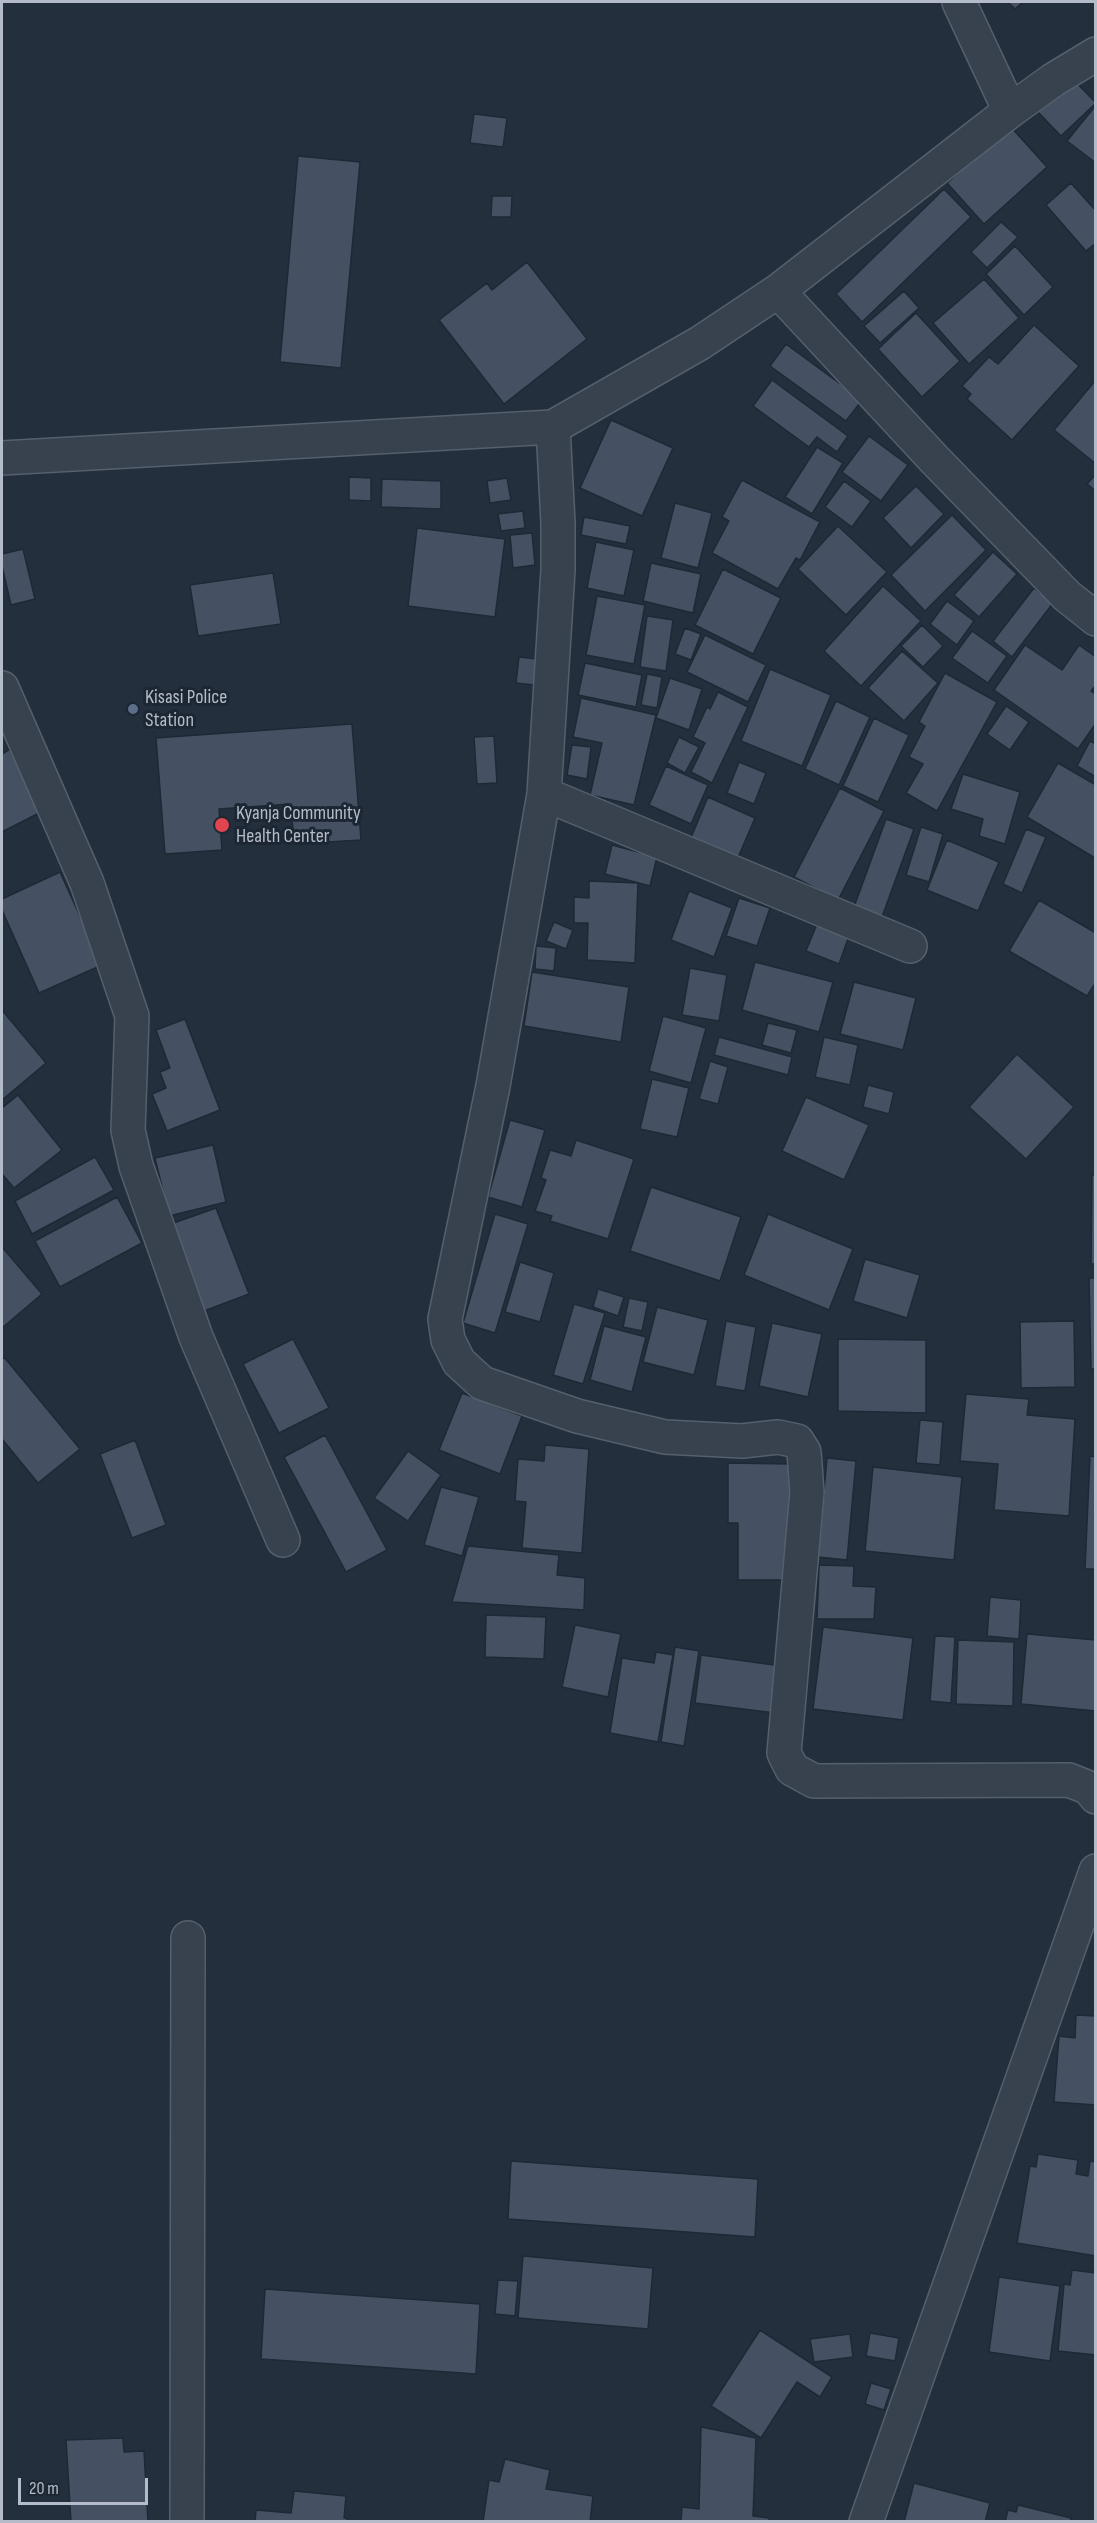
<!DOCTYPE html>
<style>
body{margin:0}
#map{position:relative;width:1097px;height:2523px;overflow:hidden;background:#242f3e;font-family:"Sofia Sans Condensed",sans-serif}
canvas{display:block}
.frame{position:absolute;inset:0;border:3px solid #b4bcc9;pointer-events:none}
.scale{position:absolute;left:18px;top:2478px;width:130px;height:27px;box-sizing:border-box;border:3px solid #b4bcc9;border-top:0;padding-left:8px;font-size:18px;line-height:21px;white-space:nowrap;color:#b4bcc9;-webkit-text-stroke:4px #1d2633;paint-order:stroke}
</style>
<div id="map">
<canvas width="1097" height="2523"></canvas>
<div class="frame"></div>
<div class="scale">20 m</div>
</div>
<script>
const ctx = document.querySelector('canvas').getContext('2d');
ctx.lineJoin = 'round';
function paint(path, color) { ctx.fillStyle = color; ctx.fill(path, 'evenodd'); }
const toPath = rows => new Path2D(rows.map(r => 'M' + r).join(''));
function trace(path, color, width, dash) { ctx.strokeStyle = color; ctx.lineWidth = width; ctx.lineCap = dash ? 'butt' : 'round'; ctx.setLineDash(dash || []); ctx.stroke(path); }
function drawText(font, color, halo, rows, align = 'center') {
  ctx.font = font + ' "Sofia Sans Condensed",sans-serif'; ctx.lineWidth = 6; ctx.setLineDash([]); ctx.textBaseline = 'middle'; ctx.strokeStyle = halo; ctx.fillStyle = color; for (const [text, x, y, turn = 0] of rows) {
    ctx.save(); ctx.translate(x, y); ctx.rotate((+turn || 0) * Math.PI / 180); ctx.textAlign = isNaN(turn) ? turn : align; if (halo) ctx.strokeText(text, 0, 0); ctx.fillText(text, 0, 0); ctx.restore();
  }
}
const building = toPath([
 [1008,2,1023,2,1015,9,1008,2],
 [1070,76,1096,103,1061,136,1036,110,1070,76],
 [1096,105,1096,163,1067,141,1096,105],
 [474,114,507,118,503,147,470,143,474,114],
 [1010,126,1047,167,984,224,947,183,1010,126],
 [298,156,360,162,341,368,280,362,298,156],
 [1071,183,1096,211,1096,243,1086,251,1046,205,1071,183],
 [944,189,971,217,862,322,836,294,944,189],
 [492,196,512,196,511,217,491,217,492,196],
 [1001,222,1018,237,987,268,971,252,1001,222],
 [1015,246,1053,287,1024,315,986,274,1015,246],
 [527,262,587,339,504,404,439,320,487,283,492,290,527,262],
 [984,279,1019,318,969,364,933,323,984,279],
 [904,291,919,308,880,343,864,326,904,291],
 [916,313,960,361,922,397,878,349,916,313],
 [1034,325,1079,366,1012,440,967,399,971,394,962,386,989,357,998,364,1034,325],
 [786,344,862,400,846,421,770,366,786,344],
 [772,380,848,436,837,452,817,437,809,447,753,406,772,380],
 [1095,381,1096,382,1096,464,1054,430,1095,381],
 [611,420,673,448,642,516,580,488,611,420],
 [869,436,908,465,881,501,842,472,869,436],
 [817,447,843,463,812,514,785,497,817,447],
 [1096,474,1096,491,1087,484,1096,474],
 [349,477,371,478,371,501,349,500,349,477],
 [507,478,511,500,490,503,487,481,507,478],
 [382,479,441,481,441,509,381,507,382,479],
 [742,480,820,522,800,560,796,558,778,589,712,553,729,521,722,517,742,480],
 [844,481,871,501,852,527,825,507,844,481],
 [916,486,944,514,911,548,883,518,916,486],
 [675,503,712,513,698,568,661,558,675,503],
 [523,511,525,528,501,531,498,514,523,511],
 [952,515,986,550,925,611,891,575,952,515],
 [584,517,630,526,626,544,581,535,584,517],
 [838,526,887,572,846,615,798,569,838,526],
 [417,528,505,539,495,617,408,606,417,528],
 [532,533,535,565,513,568,510,535,532,533],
 [596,542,634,550,624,596,587,588,596,542],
 [23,549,35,599,11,605,2,566,2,554,23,549],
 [993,552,1017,574,979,617,954,595,993,552],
 [651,563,701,574,693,613,643,601,651,563],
 [723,569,781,598,753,654,695,625,723,569],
 [273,573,281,624,198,636,190,585,273,573],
 [883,586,921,621,861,686,824,651,883,586],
 [1034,588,1053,603,1012,657,993,641,1034,588],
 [597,596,645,605,634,664,586,655,597,596],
 [947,601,974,621,957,645,930,624,947,601],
 [647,616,673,620,666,671,640,667,647,616],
 [922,625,943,646,923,667,901,646,922,625],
 [685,628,701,634,691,660,675,654,685,628],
 [972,631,1007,656,988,683,952,658,972,631],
 [705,635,766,665,748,702,687,672,705,635],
 [1025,645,1062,670,1079,645,1096,657,1096,685,1091,691,1096,694,1096,723,1078,749,994,690,1025,645],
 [902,651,938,683,904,721,868,688,902,651],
 [519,657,537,659,534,685,516,683,519,657],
 [585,663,642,675,636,707,578,695,585,663],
 [770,669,831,695,802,766,741,741,770,669],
 [945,673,997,702,937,811,906,793,923,764,909,757,925,726,919,722,945,673],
 [647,674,662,677,657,708,641,705,647,674],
 [670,678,702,689,689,730,656,718,670,678],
 [718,692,748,707,712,783,691,772,705,743,693,737,707,707,710,709,718,692],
 [581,698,656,715,634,805,590,795,602,743,573,737,581,698],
 [836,701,870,717,839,785,805,769,836,701],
 [1006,706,1029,722,1010,750,987,734,1006,706],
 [874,718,909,735,878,802,843,786,874,718],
 [352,724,361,840,294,844,291,804,219,809,222,850,165,854,156,738,352,724],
 [494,736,497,783,477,784,474,737,494,736],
 [679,737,699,747,685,773,667,763,679,737],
 [1090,741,1096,744,1096,777,1077,766,1090,741],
 [572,745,591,747,587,779,567,775,572,745],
 [10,749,43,811,2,832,2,754,10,749],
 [739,762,766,773,754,804,727,793,739,762],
 [1058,763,1096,785,1095,858,1027,817,1058,763],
 [666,766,708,785,691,824,649,805,666,766],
 [963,774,1020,792,1005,844,979,836,983,819,951,809,963,774],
 [840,788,884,811,838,900,794,877,840,788],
 [708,797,755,818,737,860,690,840,708,797],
 [886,819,914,829,882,917,854,907,886,819],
 [921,827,943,834,929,882,906,875,921,827],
 [1026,829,1046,837,1022,893,1003,884,1026,829],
 [947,840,999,862,978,911,927,890,947,840],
 [612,845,657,857,650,886,605,874,612,845],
 [60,872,102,965,39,993,2,910,2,899,60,872],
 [589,881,638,883,635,963,587,960,588,923,574,923,574,897,589,898,589,881],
 [689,891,732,908,714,957,671,940,689,891],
 [739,898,770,908,757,946,726,936,739,898],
 [1039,900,1096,933,1096,982,1087,996,1009,951,1039,900],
 [554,922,573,930,566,949,546,941,554,922],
 [817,924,849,936,839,964,806,951,817,924],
 [536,946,556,948,554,971,535,969,536,946],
 [755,962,833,982,819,1032,742,1010,755,962],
 [690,968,727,975,719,1021,682,1015,690,968],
 [532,972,629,987,621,1042,524,1026,532,972],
 [854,982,916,998,903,1050,840,1034,854,982],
 [2,1010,46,1063,2,1100,2,1010],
 [663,1016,706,1028,691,1083,649,1071,663,1016],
 [185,1019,220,1110,167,1131,152,1094,166,1088,160,1072,170,1068,156,1030,185,1019],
 [768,1023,797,1030,791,1053,762,1045,768,1023],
 [719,1037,792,1057,788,1075,714,1055,719,1037],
 [824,1037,858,1045,850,1085,815,1077,824,1037],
 [1017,1054,1074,1107,1026,1159,969,1107,1017,1054],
 [710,1061,728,1067,718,1104,699,1099,710,1061],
 [652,1079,689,1088,677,1137,640,1129,652,1079],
 [868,1085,894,1092,889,1114,863,1107,868,1085],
 [18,1095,62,1150,14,1188,2,1174,2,1108,18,1095],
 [806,1097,869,1125,844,1180,782,1151,806,1097],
 [510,1120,545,1130,522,1207,488,1197,510,1120],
 [576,1140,634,1159,608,1239,550,1221,552,1216,535,1211,546,1180,541,1178,550,1150,571,1156,576,1140],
 [213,1145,226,1202,169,1216,155,1158,213,1145],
 [95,1157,114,1190,32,1234,15,1201,95,1157],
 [1092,1175,1096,1175,1096,1264,1091,1264,1092,1175],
 [651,1187,741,1217,720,1281,630,1251,651,1187],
 [117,1197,142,1243,60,1287,35,1241,117,1197],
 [216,1208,249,1294,204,1311,171,1224,216,1208],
 [495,1214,528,1224,495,1333,463,1323,495,1214],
 [768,1214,853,1249,829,1310,744,1275,768,1214],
 [2,1247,42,1294,2,1328,2,1247],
 [865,1259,920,1275,907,1318,853,1301,865,1259],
 [520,1262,554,1273,540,1322,505,1312,520,1262],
 [1089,1278,1096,1278,1096,1369,1091,1369,1089,1278],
 [598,1289,624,1297,618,1316,593,1307,598,1289],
 [629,1298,648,1302,642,1331,623,1327,629,1298],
 [574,1304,605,1313,583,1384,553,1375,574,1304],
 [657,1307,708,1320,694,1375,643,1362,657,1307],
 [726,1321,756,1327,745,1391,715,1386,726,1321],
 [1074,1321,1075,1387,1021,1388,1020,1322,1074,1321],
 [772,1323,822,1334,808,1397,759,1386,772,1323],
 [604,1326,646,1337,632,1392,590,1380,604,1326],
 [293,1339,329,1408,279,1433,243,1364,293,1339],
 [838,1339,926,1340,926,1413,838,1411,838,1339],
 [4,1357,80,1449,38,1483,2,1439,2,1360,4,1357],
 [462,1393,522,1416,500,1474,439,1450,462,1393],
 [966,1394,1029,1399,1027,1415,1075,1419,1069,1516,994,1510,998,1464,960,1461,966,1394],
 [920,1420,943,1422,940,1465,916,1463,920,1420],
 [325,1435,387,1550,346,1572,284,1457,325,1435],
 [135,1440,166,1525,132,1538,100,1454,135,1440],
 [545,1445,589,1449,582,1553,522,1548,526,1502,515,1501,518,1459,544,1461,545,1445],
 [408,1451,441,1475,408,1521,374,1498,408,1451],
 [1090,1456,1096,1457,1096,1569,1085,1569,1090,1456],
 [827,1458,856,1461,847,1560,818,1557,827,1458],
 [728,1463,791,1464,791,1580,738,1580,738,1523,728,1523,728,1463],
 [873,1467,962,1477,954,1560,865,1551,873,1467],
 [441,1487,479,1497,462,1556,424,1545,441,1487],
 [468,1546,559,1555,557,1575,585,1578,584,1610,452,1602,468,1546],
 [819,1565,854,1566,853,1586,876,1587,874,1619,817,1619,819,1565],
 [990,1597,1021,1600,1019,1639,987,1636,990,1597],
 [486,1615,546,1617,544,1659,485,1657,486,1615],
 [575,1625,621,1634,608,1697,562,1687,575,1625],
 [823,1627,913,1638,903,1720,813,1709,823,1627],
 [1027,1634,1096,1640,1096,1711,1021,1704,1027,1634],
 [935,1636,955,1637,951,1703,930,1701,935,1636],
 [958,1640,1014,1642,1013,1706,956,1704,958,1640],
 [675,1647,699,1651,684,1746,661,1742,675,1647],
 [656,1652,673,1655,658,1742,610,1733,622,1658,654,1663,656,1652],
 [701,1655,781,1666,775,1713,695,1703,701,1655],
 [1076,2015,1096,2016,1096,2105,1054,2102,1059,2036,1075,2038,1076,2015],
 [1038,2154,1078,2160,1076,2174,1088,2176,1090,2161,1096,2162,1096,2256,1017,2243,1030,2166,1036,2167,1038,2154],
 [511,2161,758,2179,755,2237,508,2219,511,2161],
 [523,2256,653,2268,648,2329,518,2318,523,2256],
 [1072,2270,1096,2273,1096,2355,1058,2351,1064,2284,1070,2285,1072,2270],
 [999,2277,1060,2286,1050,2361,989,2352,999,2277],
 [498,2280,518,2281,515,2316,495,2314,498,2280],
 [265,2289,480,2304,476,2374,261,2359,265,2289],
 [760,2330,832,2377,820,2397,797,2382,761,2438,711,2406,760,2330],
 [870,2333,899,2338,895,2361,866,2356,870,2333],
 [850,2334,853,2357,814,2362,810,2339,850,2334],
 [871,2383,891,2389,884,2410,865,2404,871,2383],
 [701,2427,756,2438,753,2516,769,2518,769,2522,681,2522,682,2507,699,2509,701,2427],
 [123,2438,124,2452,144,2451,148,2522,71,2522,66,2440,123,2438],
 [505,2459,550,2470,546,2489,593,2496,590,2522,483,2522,489,2480,499,2482,505,2459],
 [914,2483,990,2503,985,2522,904,2522,914,2483],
 [294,2491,346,2496,344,2518,347,2518,347,2522,255,2522,256,2510,291,2513,294,2491],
 [1018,2505,1071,2518,1070,2522,1005,2522,1008,2510,1016,2512,1018,2505]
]);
const street = toPath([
 [959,2,1010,111],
 [778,291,934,459,1067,596,1096,619],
 [553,427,558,523,558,570,544,794,493,1086,445,1319,448,1340,459,1362,482,1383,577,1416,665,1437,742,1441,778,1437,797,1441,804,1452,807,1492,784,1753,792,1769,814,1781,1069,1780,1089,1788,1096,1797],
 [2,458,553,427,700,343,778,291,1010,111,1053,80,1096,54],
 [2,688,87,883,132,1016,128,1130,136,1166,196,1337,283,1540],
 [544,794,910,946],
 [187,2522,188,1938],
 [866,2522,1096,1871]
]);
const markers = [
 [133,709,6,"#5c6f8a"],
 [222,825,8,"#e0444e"]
];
const poiNames = [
 ["Kisasi Police",145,698],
 ["Station",145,721],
 ["Kyanja Community",236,814],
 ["Health Center",236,837]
];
paint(building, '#455162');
trace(building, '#1f2835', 1.5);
trace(street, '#565f6c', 36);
trace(street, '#38414e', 33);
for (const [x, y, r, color] of markers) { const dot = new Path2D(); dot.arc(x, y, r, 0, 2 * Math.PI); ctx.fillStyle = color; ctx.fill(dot); trace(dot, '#1d2633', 2); }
drawText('20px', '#b4bcc9', '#1d2633', poiNames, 'left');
</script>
